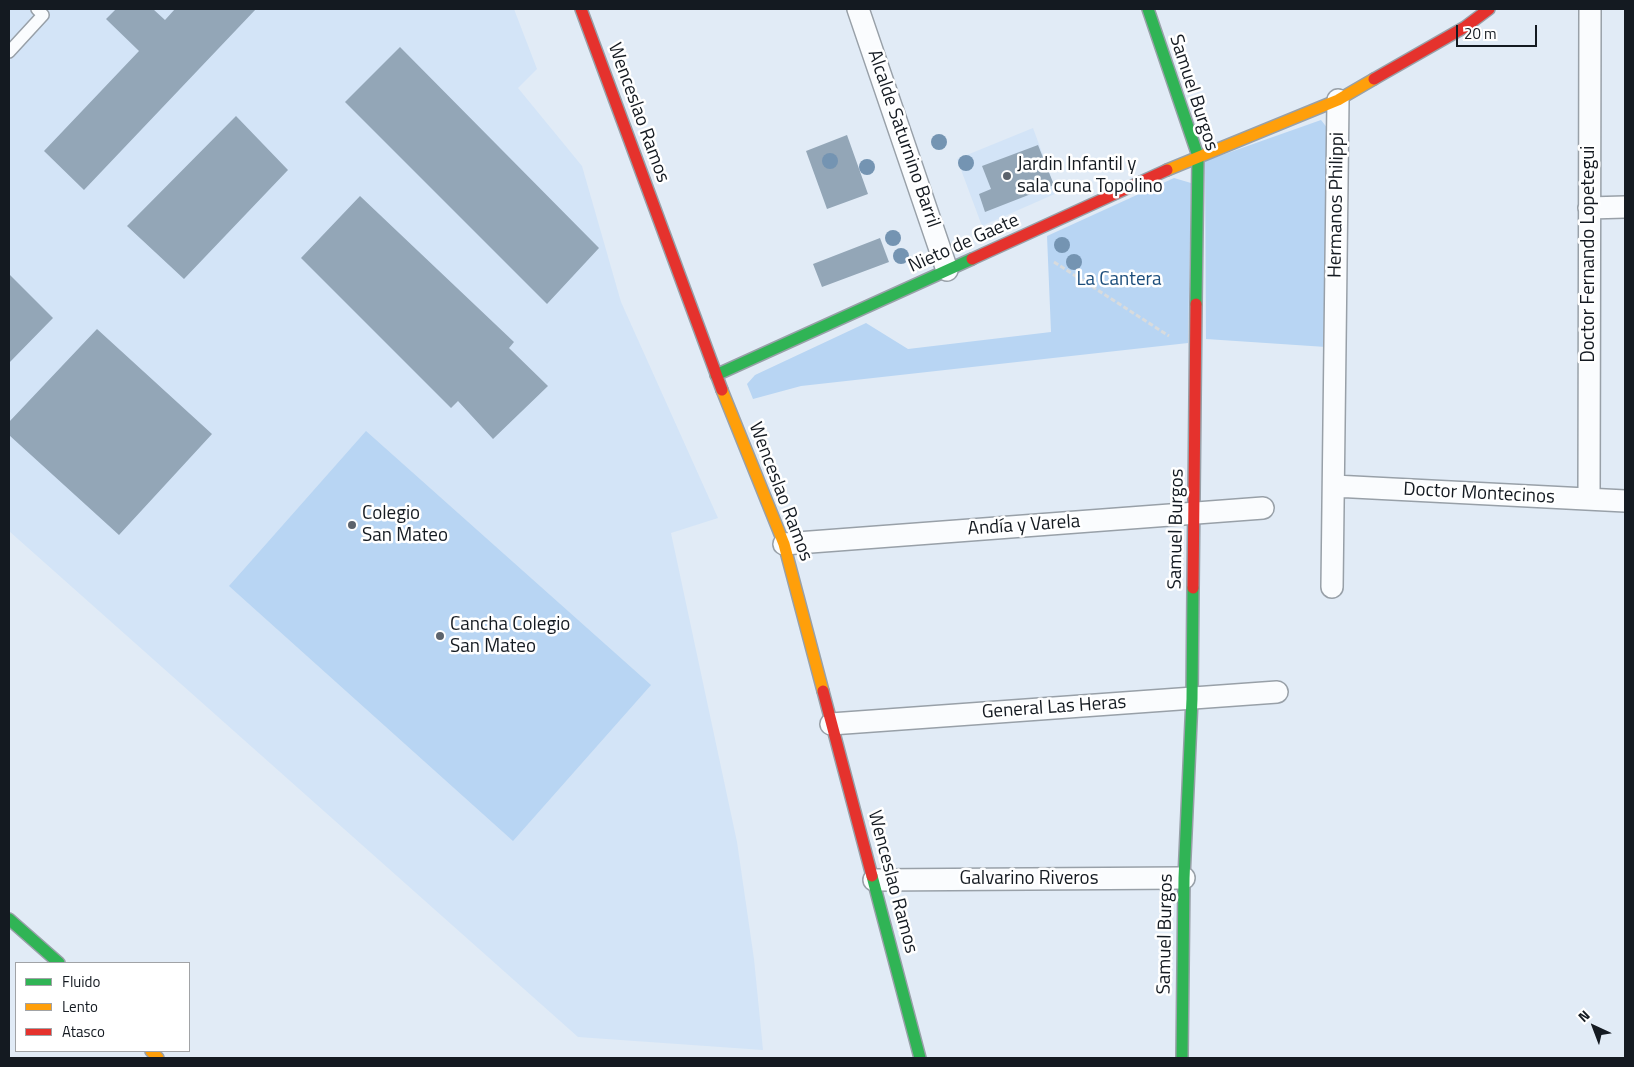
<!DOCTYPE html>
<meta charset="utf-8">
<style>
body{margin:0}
#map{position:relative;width:1634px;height:1067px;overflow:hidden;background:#e1ebf6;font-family:"Titillium Web",sans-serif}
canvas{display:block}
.frame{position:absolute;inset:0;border:10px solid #141a21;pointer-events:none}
.legend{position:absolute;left:15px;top:962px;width:175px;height:90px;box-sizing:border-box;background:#fff;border:1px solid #a1a3a6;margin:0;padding:6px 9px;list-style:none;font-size:15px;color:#141a21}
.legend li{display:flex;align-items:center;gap:10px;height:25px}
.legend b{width:25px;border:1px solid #a1a3a6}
.north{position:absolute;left:1569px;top:1002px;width:50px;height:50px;-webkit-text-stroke:4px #fff;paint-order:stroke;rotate:317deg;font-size:14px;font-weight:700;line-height:20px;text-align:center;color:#141a21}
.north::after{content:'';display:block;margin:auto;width:18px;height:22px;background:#141a21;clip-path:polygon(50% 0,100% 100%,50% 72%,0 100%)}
.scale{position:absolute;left:1456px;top:25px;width:81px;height:22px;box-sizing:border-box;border:2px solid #141a21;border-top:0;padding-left:6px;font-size:15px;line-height:18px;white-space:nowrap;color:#141a21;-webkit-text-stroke:4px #fff;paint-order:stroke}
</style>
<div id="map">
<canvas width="1634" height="1067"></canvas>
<div class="frame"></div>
<ul class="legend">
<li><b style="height:6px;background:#30b455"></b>Fluido</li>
<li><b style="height:6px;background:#ff9f0a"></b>Lento</li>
<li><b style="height:6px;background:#e5322d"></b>Atasco</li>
</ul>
<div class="north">N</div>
<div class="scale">20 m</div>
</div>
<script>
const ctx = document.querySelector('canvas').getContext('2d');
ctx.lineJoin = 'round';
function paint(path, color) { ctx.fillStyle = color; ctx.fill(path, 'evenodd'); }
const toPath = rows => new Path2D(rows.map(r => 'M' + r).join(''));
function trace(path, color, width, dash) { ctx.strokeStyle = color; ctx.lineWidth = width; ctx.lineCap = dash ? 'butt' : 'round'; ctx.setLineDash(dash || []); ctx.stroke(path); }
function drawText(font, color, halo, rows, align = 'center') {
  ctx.font = font + ' "Titillium Web",sans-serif'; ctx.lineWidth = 5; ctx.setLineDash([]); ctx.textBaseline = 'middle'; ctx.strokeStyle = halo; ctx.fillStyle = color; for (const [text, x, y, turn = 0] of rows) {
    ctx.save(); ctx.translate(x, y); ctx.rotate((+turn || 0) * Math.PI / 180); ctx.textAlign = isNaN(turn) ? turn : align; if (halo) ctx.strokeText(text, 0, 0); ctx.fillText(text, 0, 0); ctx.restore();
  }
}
const built = toPath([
 [9,9,514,9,537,69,518,88,582,166,621,302,718,518,671,533,737,842,754,959,763,1050,578,1037,9,531],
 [1033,128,1057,193,982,226,957,159]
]);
const green = toPath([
 [1321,120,1332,134,1326,347,1206,339,1205,161],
 [1174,178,1191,183,1188,343,801,386,753,399,747,384,755,375,866,323,908,349,1051,332,1047,236],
 [366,431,651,685,513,841,229,586]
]);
const building = toPath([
 [116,9,153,9,165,20,175,9,256,9,84,190,44,151,139,51,106,19],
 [400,47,599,248,547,304,345,102],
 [236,116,288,170,184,279,127,226],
 [847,135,868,194,827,209,806,151],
 [1038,145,1054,185,985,212,979,194,991,189,982,166],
 [360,196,514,342,509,348,548,386,493,439,458,401,451,408,301,258],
 [880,238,889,262,822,287,813,264],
 [9,274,53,318,9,363],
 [97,329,212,434,119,535,9,435,9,422]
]);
const path = toPath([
 [1054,262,1169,336]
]);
const lane = toPath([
 [9,52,43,15,37,9]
]);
const street = toPath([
 [858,9,947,270],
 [1589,208,1625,207],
 [1334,486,1625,501],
 [1589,499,1590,9],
 [784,544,1263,508],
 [1332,587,1338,100],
 [831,724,1277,692],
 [874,880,1184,878]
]);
const fast = toPath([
 [1148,9,1198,156,1196,304],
 [716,375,972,259],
 [872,876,920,1058],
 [9,919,59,963],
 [1182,1058,1184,878,1192,699,1193,588]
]);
const slow = toPath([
 [1167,170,1338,100,1374,79],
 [722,390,784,544,823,691],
 [151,1051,158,1058]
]);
const jam = toPath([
 [581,9,722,390],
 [1374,79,1465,27,1489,9],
 [972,259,1167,170],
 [1193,588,1196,304],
 [823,691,872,876]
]);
const trees = [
 [939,142],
 [830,161],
 [966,163],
 [867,167],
 [893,238],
 [1062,245],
 [901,256],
 [1074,262]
];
const markers = [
 [1007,176,5,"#5c636c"],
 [352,525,5,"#5c636c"],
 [440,636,5,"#5c636c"]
];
const streetNames = [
 ["Samuel Burgos",1193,93,72],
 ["Wenceslao Ramos",638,113,70],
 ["Alcalde Saturnino Barril",903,139,71],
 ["Hermanos Philippi",1337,205,-89],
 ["Nieto de Gaete",964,244,-24],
 ["Doctor Fernando Lopetegui",1589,254,-90],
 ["Wenceslao Ramos",780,492,69],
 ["Doctor Montecinos",1479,494,3],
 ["Andía y Varela",1024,526,-4],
 ["Samuel Burgos",1177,529,-89],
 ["General Las Heras",1054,708,-4],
 ["Galvarino Riveros",1029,879],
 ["Wenceslao Ramos",892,882,75],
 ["Samuel Burgos",1166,934,-89]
];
const poiNames = [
 ["Jardin Infantil y",1017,165],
 ["sala cuna Topolino",1017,187],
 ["Colegio",362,514],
 ["San Mateo",362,536],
 ["Cancha Colegio",450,625],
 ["San Mateo",450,647]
];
const parkNames = [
 ["La Cantera",1119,280]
];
paint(built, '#d3e4f7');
paint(green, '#b8d5f3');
paint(building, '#93a6b7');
trace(lane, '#98a0a8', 14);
trace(street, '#98a0a8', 24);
trace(fast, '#98a0a8', 14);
trace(slow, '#98a0a8', 14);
trace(jam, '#98a0a8', 14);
trace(path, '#d8dbdd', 3, [5, 2.5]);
trace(lane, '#fafcfe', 11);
trace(street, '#fafcfe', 21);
trace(fast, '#30b455', 11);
trace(slow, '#ff9f0a', 11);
trace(jam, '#e5322d', 11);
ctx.fillStyle = '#7494b2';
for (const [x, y] of trees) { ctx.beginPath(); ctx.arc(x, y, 8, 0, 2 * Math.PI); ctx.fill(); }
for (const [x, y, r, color] of markers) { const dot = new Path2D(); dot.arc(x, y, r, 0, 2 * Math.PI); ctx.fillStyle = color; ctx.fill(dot); trace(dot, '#fff', 2); }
drawText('19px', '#141a21', '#fff', streetNames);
drawText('19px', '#141a21', '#fff', poiNames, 'left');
drawText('19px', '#1b4d7b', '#fff', parkNames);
</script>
